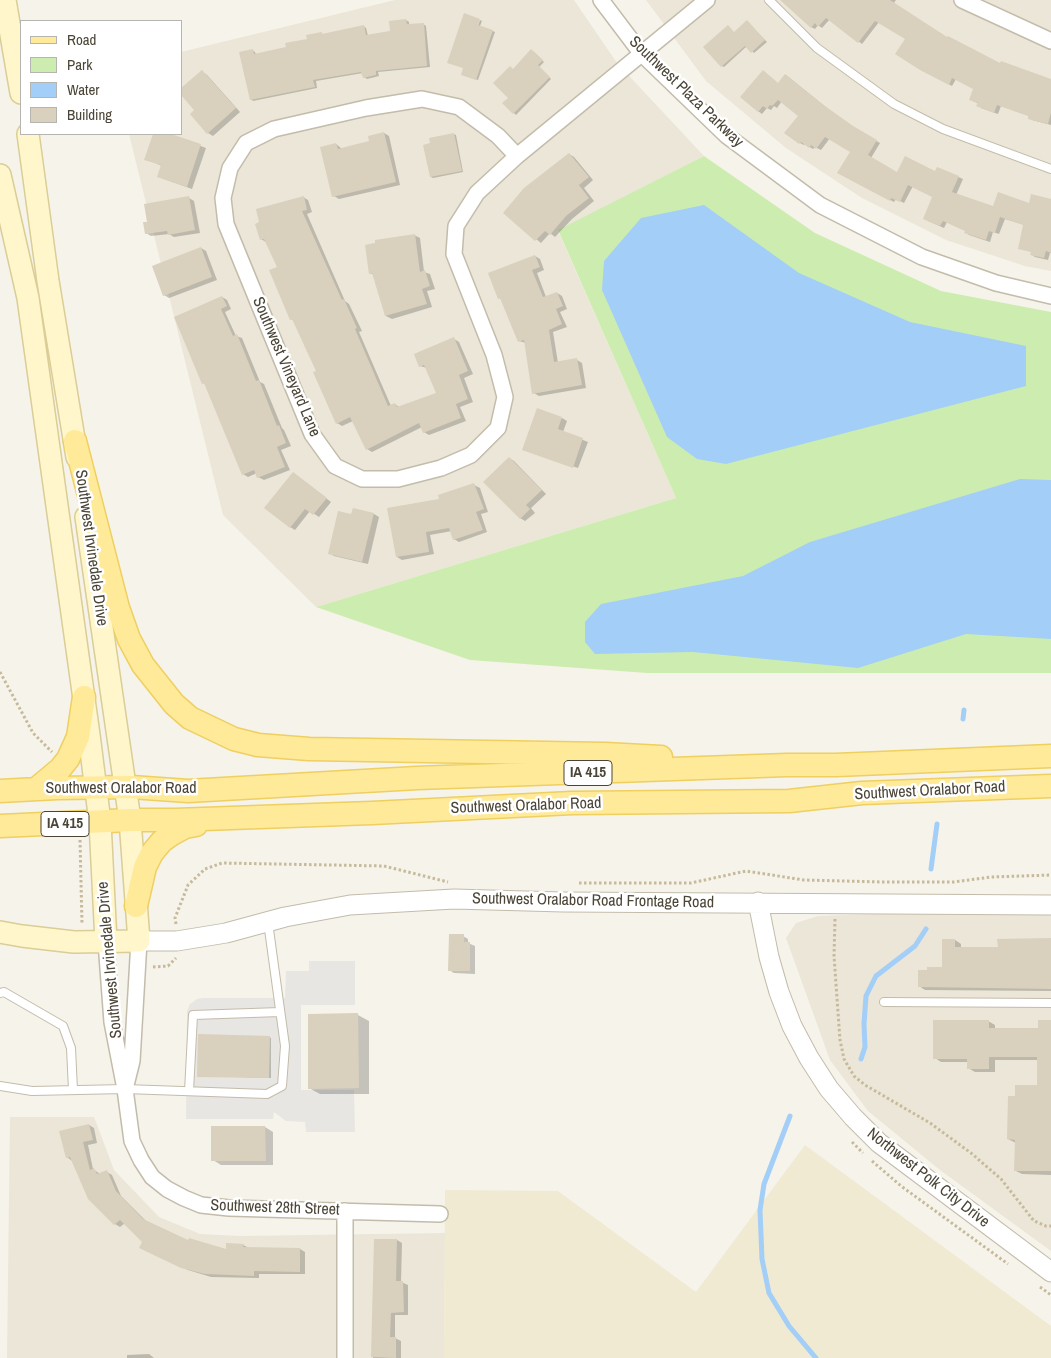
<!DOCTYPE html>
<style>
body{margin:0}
#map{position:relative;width:1051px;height:1358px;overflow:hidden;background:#f6f3ea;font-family:"Archivo Narrow",sans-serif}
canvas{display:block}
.legend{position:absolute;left:20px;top:20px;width:162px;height:115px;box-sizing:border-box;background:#fff;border:1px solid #b7b5af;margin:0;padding:6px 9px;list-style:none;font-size:15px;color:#4b4537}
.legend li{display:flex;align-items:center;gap:10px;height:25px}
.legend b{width:25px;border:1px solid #b7b5af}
</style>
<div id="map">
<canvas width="1051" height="1358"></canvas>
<ul class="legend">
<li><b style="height:6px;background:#ffea9a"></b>Road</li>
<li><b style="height:14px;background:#cdedb0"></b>Park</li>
<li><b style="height:14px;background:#a2cef7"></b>Water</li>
<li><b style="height:14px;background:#d9d0be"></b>Building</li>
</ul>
</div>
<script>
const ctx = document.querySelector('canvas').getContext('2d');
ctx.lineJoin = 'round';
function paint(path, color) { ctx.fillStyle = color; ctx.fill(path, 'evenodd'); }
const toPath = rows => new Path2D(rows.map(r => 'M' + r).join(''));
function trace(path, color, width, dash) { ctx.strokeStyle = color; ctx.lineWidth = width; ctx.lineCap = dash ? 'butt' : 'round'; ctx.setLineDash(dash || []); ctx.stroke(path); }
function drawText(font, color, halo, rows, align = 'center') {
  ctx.font = font + ' "Archivo Narrow",sans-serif'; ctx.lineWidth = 5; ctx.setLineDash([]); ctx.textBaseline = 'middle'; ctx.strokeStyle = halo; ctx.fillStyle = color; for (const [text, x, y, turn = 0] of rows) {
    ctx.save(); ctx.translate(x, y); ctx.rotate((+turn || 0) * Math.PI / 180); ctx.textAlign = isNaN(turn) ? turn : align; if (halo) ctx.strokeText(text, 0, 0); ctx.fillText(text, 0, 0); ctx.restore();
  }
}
const residential = toPath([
 [395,0,574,0,617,63,704,156,558,231,676,498,316,607,223,515,129,134,181,134,181,52],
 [646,0,1051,0,1051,271,1025,266,946,240,862,198,786,148,706,81],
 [1051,908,1051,1251,940,1170,868,1111,830,1060,786,938,796,923,818,916],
 [10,1117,94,1117,114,1170,159,1217,200,1234,240,1236,445,1233,444,1358,7,1358]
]);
const education = toPath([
 [805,1145,1051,1326,1051,1358,444,1358,445,1190,558,1191,696,1292]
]);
const green = toPath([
 [704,156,815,233,941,291,1051,312,1051,673,647,673,470,660,316,607,676,498,558,230]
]);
const parking = toPath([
 [309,961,355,961,355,1005,301,1005,301,1090,354,1090,355,1132,306,1132,305,1122,286,1121,274,1112,273,1119,186,1119,187,1011,190,1004,197,999,203,998,285,998,286,971,309,971]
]);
const water = toPath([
 [704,205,799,273,910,322,1026,346,1026,386,726,464,697,459,667,437,602,290,604,261,641,218],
 [1020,479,1051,480,1051,639,966,634,858,668,693,652,595,654,585,642,585,622,601,604,743,576,810,542]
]);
const shadow = toPath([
 [791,0,896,0,893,4,948,39,1001,65,1051,80,1051,125,1032,120,1030,116,1001,106,998,114,981,108,979,104,971,100,975,89,956,79,952,86,920,69,906,39,879,22,862,44,830,19,822,28,818,25,815,29,811,27],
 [406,20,409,22,409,25,423,24,426,26,430,67,378,72,379,76,367,79,364,77,363,73,316,81,317,88,253,101,251,99,252,50,255,52,256,55,288,48,322,34,324,35,363,26,366,28,368,36,392,32],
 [480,20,482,21,480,26,495,32,478,80,462,74],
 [747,22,767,42,754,53,747,46,724,67,722,66,735,33],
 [534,52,544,62,539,67,551,79,516,115,504,103,509,98,513,70],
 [202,72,207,75,240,112,213,136,208,133,196,110],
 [786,75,827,108,857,130,880,143,871,158,897,174,936,173,938,168,963,179,956,195,994,208,1030,204,1051,200,1051,253,1050,253,1048,260,1035,257,1031,254,1032,252,1019,248,1025,225,1005,219,999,234,993,232,990,242,969,235,965,232,966,231,947,222,944,228,928,221,934,197,913,186,904,203,896,199,894,202,839,172,851,151,830,138,821,150,815,147,813,149,805,144,804,145,800,143,786,133,799,116,782,101,777,108,774,106,771,110,767,108,762,114,758,111],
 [384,133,389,136,400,185,339,199,334,196,336,144,342,149,371,142],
 [155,134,168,134,206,148,192,189,164,179,162,166,146,159],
 [453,134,456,135,463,172,433,178,431,177],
 [569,154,574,157,593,180,584,188,594,201,572,219,555,237,550,233,541,243,505,213],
 [303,197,308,200,312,212,307,214,345,301,349,304,362,331,359,332,391,406,395,404,400,408,438,393,427,368,420,366,454,339,459,342,473,374,464,378,473,402,460,407,466,421,429,435,424,432,422,427,372,452,367,449,353,421,342,426,337,423,318,372,295,321,291,319,278,268,266,242,261,239],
 [189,198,194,201,200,233,174,237,169,234,151,236,146,233,149,223],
 [414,235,420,238,424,272,430,274,435,289,427,291,432,307,392,319,386,316,374,275,370,273],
 [201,248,206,251,217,280,169,298,164,295],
 [535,256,540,259,544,270,537,273,546,297,557,293,562,296,567,309,560,312,567,327,553,332,558,363,577,360,582,363,586,388,539,396,534,393,526,343,519,341,503,300,499,298],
 [222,297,227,300,231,309,225,312,236,336,242,338,260,382,264,384,282,428,284,430,291,446,281,450,290,470,264,480,258,477,257,473,248,477,243,474,206,384,203,383],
 [562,418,567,421,563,432,588,442,578,468,528,451],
 [509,458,514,461,546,494,531,508,535,513,525,521,520,518],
 [293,473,331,502,319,517,310,511,295,530,290,527],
 [474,485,480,488,488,512,481,514,487,532,459,542,454,539,452,531,430,535,434,554,402,560,397,557,441,500],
 [374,514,379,517,368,564,334,556,329,553,352,516],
 [463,936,468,939,468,943,475,946,475,974,454,973,449,970],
 [955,940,961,944,961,948,999,948,1051,940,1051,991,925,990,919,986,944,968],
 [358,1015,369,1021,369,1094,320,1094,309,1088],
 [988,1021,995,1025,995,1030,1040,1030,1051,1021,1051,1175,1022,1174,1016,1171,1016,1143,1008,1139,1016,1097,1039,1087,1038,1060,995,1060,995,1072,975,1072,968,1068,968,1062,941,1062,935,1058],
 [269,1037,271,1038,271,1078,199,1076],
 [89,1125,94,1128,97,1143,88,1145,93,1169,100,1174,107,1172,112,1175,121,1196,147,1222,189,1242,227,1251,243,1245,249,1248,300,1249,305,1252,305,1274,259,1274,259,1278,211,1277,188,1270,145,1250,143,1241,125,1223,120,1227,115,1224,89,1198,72,1161,67,1157],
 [212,1127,265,1127,273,1132,273,1165,221,1165,213,1160],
 [375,1240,397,1240,402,1243,401,1282,408,1285,408,1315,395,1315,395,1338,401,1341,401,1358,373,1358],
 [149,1354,154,1358,192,1358,127,1358,127,1355]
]);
const stream = toPath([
 [963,719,964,710],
 [931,869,937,824],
 [861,1059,865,1047,864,1024,866,996,876,976,915,946,926,929],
 [790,1116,764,1184,760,1210,762,1259,769,1293,789,1326,816,1358]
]);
const building = toPath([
 [780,0,890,0,947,37,948,36,1000,63,1001,61,1051,79,1051,113,1048,124,1028,119,1028,116,997,105,994,113,976,106,978,103,969,100,973,89,952,78,949,85,920,70,895,54,905,39,875,21,858,43,826,18,818,27,815,23,811,28],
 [464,13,480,19,478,25,493,30,476,80,461,75,463,68,447,63],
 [406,19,407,24,424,23,427,66,376,71,376,75,363,78,361,72,313,80,315,87,250,100,239,52,253,49,254,54,286,47,285,43,307,39,306,35,322,32,322,34,364,25,366,35,390,31,389,21],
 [747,20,765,40,751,53,745,46,721,67,703,47,728,25,734,32],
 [531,49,543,60,538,65,550,77,513,114,502,103,508,98,493,83,510,66,513,69],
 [202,70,236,108,207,134,190,114,194,110,181,95,181,88],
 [763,70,778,83,785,74,822,104,853,126,877,140,868,155,897,172,905,156,935,171,937,167,959,176,952,192,993,206,998,192,1029,203,1031,194,1051,199,1051,253,1046,251,1044,258,1030,255,1031,252,1018,249,1023,225,1000,217,995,233,989,231,986,240,964,233,965,231,943,221,940,226,923,219,932,197,908,185,900,202,891,198,890,201,837,173,850,152,825,137,816,149,811,145,809,148,801,142,799,144,784,133,798,116,778,100,772,106,770,105,767,109,763,106,758,112,740,97],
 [384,132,396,182,332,197,320,147,336,143,338,149,353,145,369,141,368,136],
 [454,133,462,171,430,177,423,145,430,143,429,138],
 [153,134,171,134,201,144,187,187,157,177,161,165,144,160],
 [569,153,589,177,579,185,589,198,566,216,550,235,545,231,535,241,503,213,524,188],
 [189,196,195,230,168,235,167,231,145,234,143,222,147,222,144,204],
 [304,196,307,210,302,211,342,300,344,299,357,328,355,329,388,406,395,403,397,407,436,393,424,365,419,367,414,354,454,337,468,371,459,375,468,399,456,404,461,418,423,433,419,423,366,450,350,417,336,424,313,372,316,371,292,319,290,320,269,270,277,267,264,239,260,240,255,224,259,222,256,209],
 [415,234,420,272,425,270,430,286,422,289,427,304,385,316,372,273,369,274,365,245,375,243,375,240],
 [201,247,212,277,163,296,152,266],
 [535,255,540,267,532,270,543,297,557,292,563,306,556,309,562,324,549,330,554,362,577,358,582,385,532,394,524,340,518,342,500,298,498,299,488,273],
 [222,296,227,306,221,309,233,336,237,334,256,381,259,380,277,426,279,425,286,443,277,447,285,467,257,478,254,470,242,475,204,383,202,384,174,317],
 [537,408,562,417,558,429,583,438,573,468,522,450],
 [509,457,542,490,526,505,530,509,520,519,483,482],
 [293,472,327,498,313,515,305,509,290,528,264,508],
 [474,483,484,509,476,512,483,530,453,540,449,528,426,532,429,552,396,557,387,508,439,499,438,495],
 [353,508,374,513,362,562,328,554,338,511,351,514],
 [449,934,464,934,464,942,470,942,470,971,448,971],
 [1051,938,1051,989,918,987,918,970,927,970,927,967,942,967,942,939,955,939,955,947,998,947,997,939],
 [358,1013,359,1088,308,1089,308,1014],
 [933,1020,989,1020,989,1028,1038,1028,1038,1020,1051,1020,1051,1171,1014,1171,1015,1140,1007,1139,1008,1096,1015,1096,1015,1085,1037,1085,1037,1057,989,1057,989,1069,967,1069,967,1059,933,1059],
 [198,1034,270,1036,269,1078,197,1077],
 [89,1124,93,1140,83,1142,90,1170,94,1168,97,1174,107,1170,116,1191,143,1219,188,1240,189,1238,226,1249,226,1243,244,1244,243,1247,300,1248,300,1272,254,1271,254,1276,205,1274,181,1268,139,1248,142,1242,120,1220,114,1225,88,1199,70,1157,66,1158,59,1131],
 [211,1126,265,1126,266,1161,211,1161],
 [374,1239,397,1239,396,1281,403,1281,404,1312,391,1313,390,1337,396,1337,396,1358,371,1357]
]);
const path = toPath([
 [0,672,33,733,52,752],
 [80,840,82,924],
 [579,883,691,883,746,871,804,880,882,882,954,882,991,877,1051,875],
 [835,919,834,956,840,1040,844,1059,854,1076,865,1085,930,1123,971,1153,1001,1179,1034,1221,1046,1226,1051,1226],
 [176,924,175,918,188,885,205,869,222,863,384,866,448,882],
 [153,967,168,966,176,958],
 [852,1142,863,1153],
 [872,1161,901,1186,1008,1264],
 [1040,1287,1051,1295]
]);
const service = toPath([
 [769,0,817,48,894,104,943,129,1051,169],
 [0,993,4,992,63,1026,71,1048,73,1090],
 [884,1002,1051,1003],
 [0,1086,32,1091,125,1089,267,1094,282,1086,285,1046,268,922],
 [189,1091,193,1015,280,1012]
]);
const minor = toPath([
 [601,0,641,53,727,136,820,205,922,257,996,283,1051,296],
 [962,0,1051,41],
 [517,156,477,193,456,226,454,254,494,355,505,397,498,428,471,455,441,468,398,479,362,479,335,466,312,434,226,224,223,198,230,168,246,143,274,129,366,108,422,99,459,107,498,136,517,156,707,0],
 [106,942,112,1022,125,1089,132,1141,141,1160,152,1177,167,1189,184,1198,201,1205,229,1208,440,1214],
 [126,1085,132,1061,139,941],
 [345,1358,345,1211]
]);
const tertiary = toPath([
 [758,902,769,957,779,992,792,1026,809,1058,829,1089,853,1117,879,1143,1051,1272],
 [139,941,177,941,226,933,285,917,350,905,454,899,563,902,1051,905]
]);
const secondary = toPath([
 [5,0,21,93],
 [28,134,48,281,77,457],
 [0,175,28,298,89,735,100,822,106,942],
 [0,932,22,936,74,942,139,941,130,820,86,517]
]);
const primary = toPath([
 [75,441,118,608,129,639,143,665,174,704,190,718,234,739,258,745,309,749,605,754,661,757],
 [36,789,60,769,68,759,78,737,84,697],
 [0,791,57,788,131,787,188,791,417,778,787,765,836,765,1051,756],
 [0,826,130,820,175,820,372,813,572,803,789,801,862,793,1051,786],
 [136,906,145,867,152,853,162,841,172,834,185,827,196,825]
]);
const shields = [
 [588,773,48],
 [65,824,48]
];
const shieldNames = [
 ["IA 415",588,773],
 ["IA 415",65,824]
];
const streetNames = [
 ["Southwest Plaza Parkway",686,92,44],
 ["Southwest Vineyard Lane",286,367,67],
 ["Southwest Irvinedale Drive",91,548,82],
 ["Southwest Oralabor Road",121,789],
 ["Southwest Oralabor Road",930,791,-3],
 ["Southwest Oralabor Road",526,806,-2],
 ["Southwest Oralabor Road Frontage Road",593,901,1],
 ["Southwest Irvinedale Drive",110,960,-95],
 ["Northwest Polk City Drive",928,1178,38],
 ["Southwest 28th Street",275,1208,2]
];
paint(residential, '#ebe6d7');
paint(education, '#f0ead3');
paint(green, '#cdedb0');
paint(parking, '#e7e6e2');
paint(water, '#a2cef7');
paint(shadow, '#0003');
trace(stream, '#a2cef7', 5);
paint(building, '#d9d0be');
trace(service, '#c3bcab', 10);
trace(minor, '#c3bcab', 18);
trace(tertiary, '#c3bcab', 21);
trace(secondary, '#dacd96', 24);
trace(primary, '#eecf60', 25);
trace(path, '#c6ba9b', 3, [2.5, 2.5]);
trace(service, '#fff', 8);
trace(minor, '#fff', 15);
trace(tertiary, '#fff', 19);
trace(secondary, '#fff6cb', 21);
trace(primary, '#ffea9a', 22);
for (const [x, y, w] of shields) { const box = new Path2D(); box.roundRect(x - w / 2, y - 12.5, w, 25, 4); ctx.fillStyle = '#fff'; ctx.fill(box); trace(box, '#4b4537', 1); }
drawText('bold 15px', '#4b4537', null, shieldNames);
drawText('16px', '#4b4537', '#fff', streetNames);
</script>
